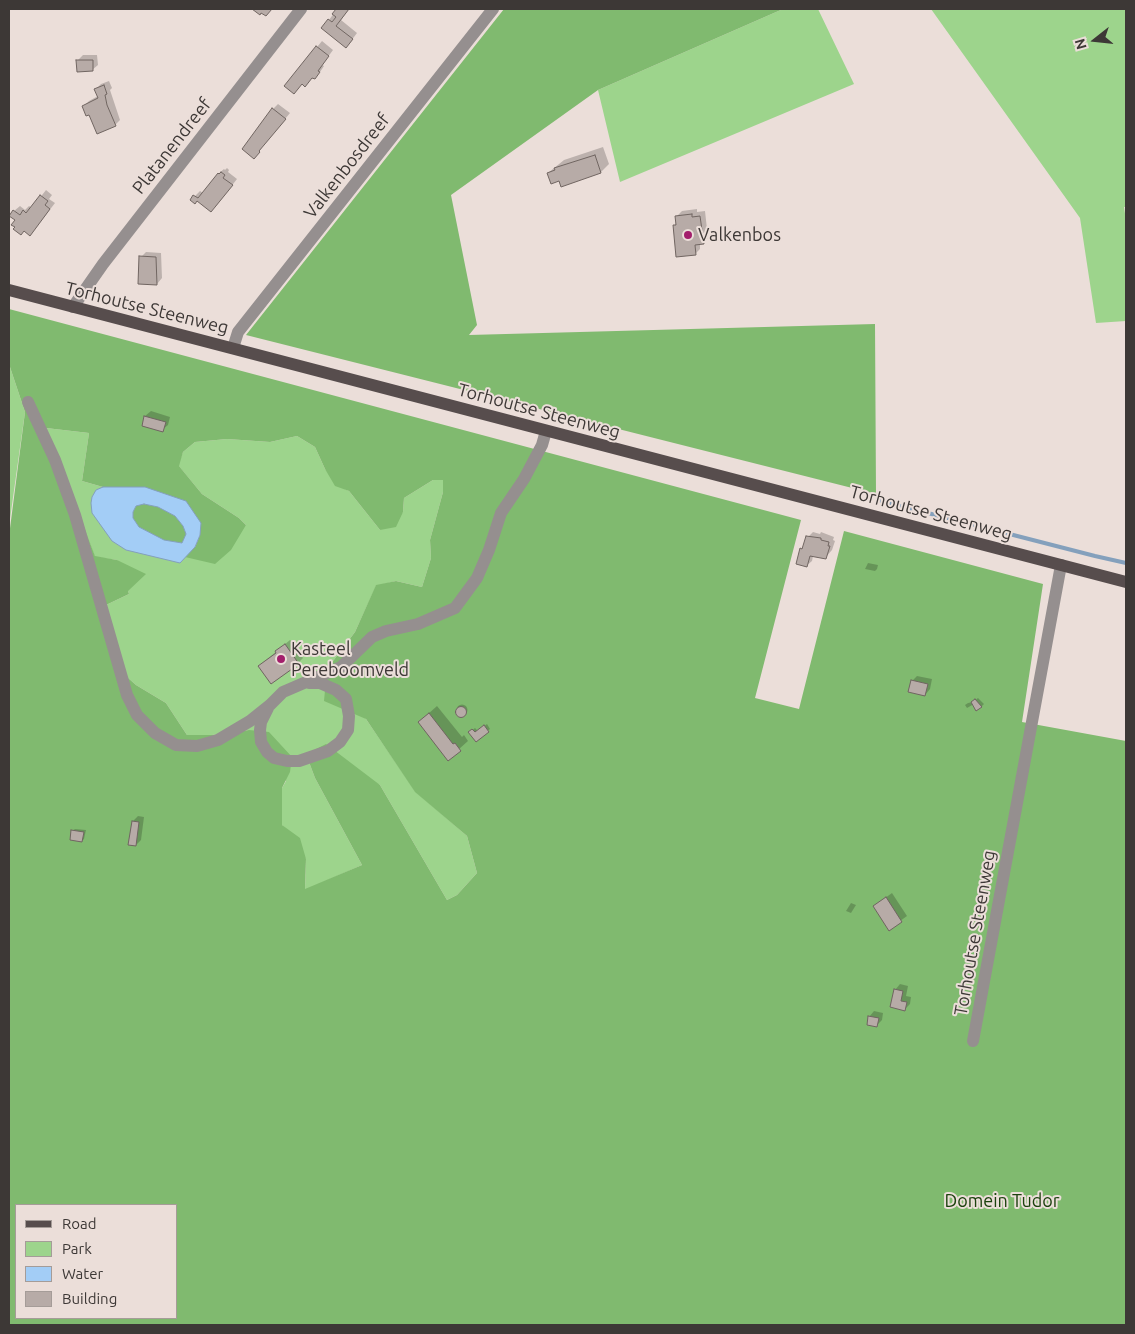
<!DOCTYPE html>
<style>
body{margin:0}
#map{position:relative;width:1135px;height:1334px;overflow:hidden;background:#ebded9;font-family:Ubuntu,sans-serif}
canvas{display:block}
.frame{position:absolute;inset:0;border:10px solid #3d3836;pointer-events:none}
.legend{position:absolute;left:15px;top:1204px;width:162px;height:115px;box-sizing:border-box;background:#ebded9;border:1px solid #a59c98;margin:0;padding:6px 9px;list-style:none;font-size:15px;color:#3d3836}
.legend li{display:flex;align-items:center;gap:10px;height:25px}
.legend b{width:25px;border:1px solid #a59c98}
.north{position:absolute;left:1070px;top:15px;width:50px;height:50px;-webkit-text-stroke:4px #ebded9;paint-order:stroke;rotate:254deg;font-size:14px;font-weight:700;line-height:20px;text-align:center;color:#3d3836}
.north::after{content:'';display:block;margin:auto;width:18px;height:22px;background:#3d3836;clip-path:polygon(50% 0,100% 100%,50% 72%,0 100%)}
</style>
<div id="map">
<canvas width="1135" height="1334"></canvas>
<div class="frame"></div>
<ul class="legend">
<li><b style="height:6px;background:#574d4d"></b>Road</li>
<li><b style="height:14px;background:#9dd48c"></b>Park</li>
<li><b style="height:14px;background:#a3cdf6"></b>Water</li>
<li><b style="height:14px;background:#b7aba7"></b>Building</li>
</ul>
<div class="north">N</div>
</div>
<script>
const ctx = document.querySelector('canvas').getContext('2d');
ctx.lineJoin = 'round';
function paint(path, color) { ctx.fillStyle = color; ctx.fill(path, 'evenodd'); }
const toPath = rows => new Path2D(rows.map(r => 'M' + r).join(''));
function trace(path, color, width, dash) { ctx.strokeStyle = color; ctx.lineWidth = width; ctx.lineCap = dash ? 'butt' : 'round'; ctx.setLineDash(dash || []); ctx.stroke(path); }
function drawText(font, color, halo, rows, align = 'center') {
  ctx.font = font + ' Ubuntu,sans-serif'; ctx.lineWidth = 4; ctx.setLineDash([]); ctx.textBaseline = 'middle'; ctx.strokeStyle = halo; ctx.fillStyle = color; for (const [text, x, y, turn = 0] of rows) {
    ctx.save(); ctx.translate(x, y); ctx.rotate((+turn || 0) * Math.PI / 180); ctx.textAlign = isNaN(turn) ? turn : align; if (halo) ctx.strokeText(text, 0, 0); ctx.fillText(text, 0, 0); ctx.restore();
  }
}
const green = toPath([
 [783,9,818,9,854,84,620,182,598,90],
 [931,9,1126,9,1126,207,1124,207,1126,220,1126,321,1096,323,1080,218],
 [9,364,25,412,9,526],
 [46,428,89,433,82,481,103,487,145,487,186,501,195,547,246,525,239,518,202,494,178,465,183,452,195,442,227,439,270,442,297,436,315,447,325,469,341,487,349,491,380,530,403,512,404,498,433,480,443,479,443,492,430,540,431,558,422,587,396,581,376,586,355,632,327,669,366,719,415,791,467,836,477,873,457,895,447,900,380,785,306,754,315,778,362,865,305,890,306,859,282,825,282,788,286,781,249,730,212,735,187,735,166,703,136,685,127,677,106,605,129,594,117,560,95,557]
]);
const forest = toPath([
 [504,9,783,9,598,90,451,195,477,325,469,335,875,324,876,494,246,335],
 [9,309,801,520,755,698,799,709,844,531,1043,584,1022,722,1126,741,1126,1325,9,1325,9,536,25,412,9,364],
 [46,428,89,433,82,481,103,487,145,487,200,535,195,547,185,557,215,564,231,550,246,525,239,518,202,494,179,466,183,452,195,442,227,439,270,442,297,436,315,447,325,469,335,486,349,491,380,530,396,527,403,512,404,498,433,480,443,480,443,492,430,540,431,558,422,587,396,581,376,585,355,632,327,669,324,701,366,719,415,792,467,836,477,873,457,895,447,900,380,785,326,744,306,754,315,778,362,865,305,889,306,859,300,838,282,825,282,788,290,772,292,757,269,732,249,730,212,735,187,735,166,703,136,685,127,677,106,605,129,594,128,591,146,574,117,560,95,556],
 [16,1205,176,1205,176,1318,16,1318],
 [144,504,158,507,175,516,183,526,186,534,182,543,164,540,139,527,133,518,133,512,136,506]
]);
const water = toPath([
 [103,487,145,487,186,501,201,523,200,535,195,547,180,563,126,550,112,541,92,513,91,503,92,497,96,490,103,487],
 [144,504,158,507,175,516,183,526,186,534,182,543,164,540,139,527,133,518,133,512,136,506,144,504]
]);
const shadow = toPath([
 [337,9,349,9,341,20,357,33,351,41,329,20],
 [322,41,333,50,322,65,324,66,320,72,302,83,286,85],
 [83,55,97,55,98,65,92,70,77,61],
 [109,81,112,88,110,90,120,120,115,125,84,106,89,101,98,96,96,89,101,84],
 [278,104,290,113,254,157,273,109],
 [603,147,609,164,601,172,562,185,560,180,548,173,564,160],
 [227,168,229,170,228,172,237,179,216,206,198,200,191,200,200,191,203,193,218,174,224,169,225,170],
 [46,190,52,195,49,199,55,203,35,229,17,220,14,211,20,206,25,210,29,206,32,208],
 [697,209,697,212,705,211,708,238,703,243,700,243,700,249,695,254,674,226,677,222,677,216,682,211],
 [146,252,161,253,162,278,157,284,141,257],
 [151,411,170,417,168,425,162,430,143,425,145,416],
 [813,532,820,534,821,532,834,537,833,540,835,541,832,550,825,558,813,556,812,561,806,566,801,549,804,546,808,537],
 [868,563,878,565,877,569,875,571,865,569],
 [290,640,303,658,298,663,259,666],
 [917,676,932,679,930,689,925,695,912,681],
 [978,698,984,704,982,706,977,710,974,704,967,708,965,705,968,703,973,702],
 '456.5 710a5.5 5.5 0 1 1 11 0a5.5 5.5 0 1 1-11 0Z',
 [437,706,462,737,464,735,468,741,448,759,419,722],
 [487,724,490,729,476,740,470,732,475,728,478,731],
 [138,816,144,817,141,840,136,845,133,821],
 [75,829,86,830,84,839,82,841,72,831],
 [892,893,907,916,889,929,874,906],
 [851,903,856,905,851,913,846,911],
 [900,984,908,986,906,996,911,997,910,1004,905,1009,895,990],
 [874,1011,883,1013,882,1020,877,1025,869,1017]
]);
const stream = toPath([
 [881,501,1095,556,1126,563]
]);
const building = toPath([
 [252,9,272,9,266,16,261,13,260,15,252,9],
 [336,9,349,9,336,26,353,39,346,48,321,28,328,19,332,22,336,17,332,14,336,9],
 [316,46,329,56,318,71,320,72,315,79,312,78,305,87,302,84,294,94,284,86,316,46],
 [76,60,93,60,93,71,77,72,76,60],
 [104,85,107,94,105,95,107,105,116,126,97,134,89,115,86,116,82,106,98,98,94,89,104,85],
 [272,108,286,119,259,151,260,152,254,159,242,149,272,108],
 [595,155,601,173,561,187,559,181,551,184,547,173,555,170,554,168,595,155],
 [221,172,225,175,223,178,233,185,211,212,197,201,195,204,190,200,193,195,198,198,218,173,219,174,221,172],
 [40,195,48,201,45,205,50,209,30,236,24,231,21,235,13,229,15,227,11,225,15,220,9,216,13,210,20,215,23,210,26,213,40,195],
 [692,214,692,217,700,216,704,244,695,245,696,255,676,257,673,225,676,225,675,216,692,214],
 [139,256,156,257,157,285,138,284,139,256],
 [144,416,166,422,163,432,142,426,144,416],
 [806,536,821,538,821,540,829,542,828,546,830,546,826,559,810,556,807,567,796,564,800,548,802,549,806,536],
 [285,644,299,664,271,684,258,666,276,653,275,651,285,644],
 [911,680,928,684,925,696,908,692,911,680],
 [975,699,982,707,976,711,971,702,975,699],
 '455.5 712a5.5 5.5 0 1 1 11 0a5.5 5.5 0 1 1-11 0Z',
 [429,713,453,744,455,743,461,751,448,761,418,722,429,713],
 [484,725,489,732,476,742,468,732,472,729,475,732,484,725],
 [132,821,139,822,136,846,128,845,132,821],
 [71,830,84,832,82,842,70,840,71,830],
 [886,897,902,922,889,931,873,906,886,897],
 [894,989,903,991,901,1001,907,1002,905,1011,890,1007,894,989],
 [868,1016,879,1018,877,1027,867,1025,868,1016]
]);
const minor = toPath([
 [73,307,103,264,301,9],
 [233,348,238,332,493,9],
 [28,402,55,460,75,515,127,695,137,715,155,733,176,745,197,746,218,740,250,721,270,705,283,692,341,667,372,637,386,631,418,624,455,608,477,578,489,550,501,513,524,479,542,445,546,431],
 [268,708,261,722,260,730,261,742,267,752,274,758,287,761,299,761,328,751,340,742,348,730,349,716,346,699,336,690,320,683,309,683],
 [973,1041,1061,565]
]);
const major = toPath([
 [9,290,1126,582]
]);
const markers = [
 [688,235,5,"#a31e6c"],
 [281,659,5,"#a31e6c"]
];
const streetNames = [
 ["Platanendreef",172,146,-52],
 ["Valkenbosdreef",347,166,-52],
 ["Torhoutse Steenweg",147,308,14],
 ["Torhoutse Steenweg",539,411,15],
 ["Torhoutse Steenweg",931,513,15],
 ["Torhoutse Steenweg",975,933,-80]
];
const poiNames = [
 ["Valkenbos",698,235],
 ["Kasteel",291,649],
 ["Pereboomveld",291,670]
];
const parkNames = [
 ["Domein Tudor",1002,1201]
];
paint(green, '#9dd48c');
paint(forest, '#80ba6f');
paint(water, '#a3cdf6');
trace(water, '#84a0bc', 1);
paint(shadow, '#0003');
trace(stream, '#84a0bc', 4);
paint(building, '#b7aba7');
trace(building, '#706561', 1);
trace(minor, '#958f8f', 12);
trace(major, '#574d4d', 12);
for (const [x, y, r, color] of markers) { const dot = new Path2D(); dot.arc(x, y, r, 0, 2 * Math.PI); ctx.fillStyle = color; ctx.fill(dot); trace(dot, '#ebded9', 2); }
drawText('18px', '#3d3836', '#ebded9', streetNames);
drawText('18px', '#3d3836', '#ebded9', poiNames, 'left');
drawText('18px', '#1c420e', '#ebded9', parkNames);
</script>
